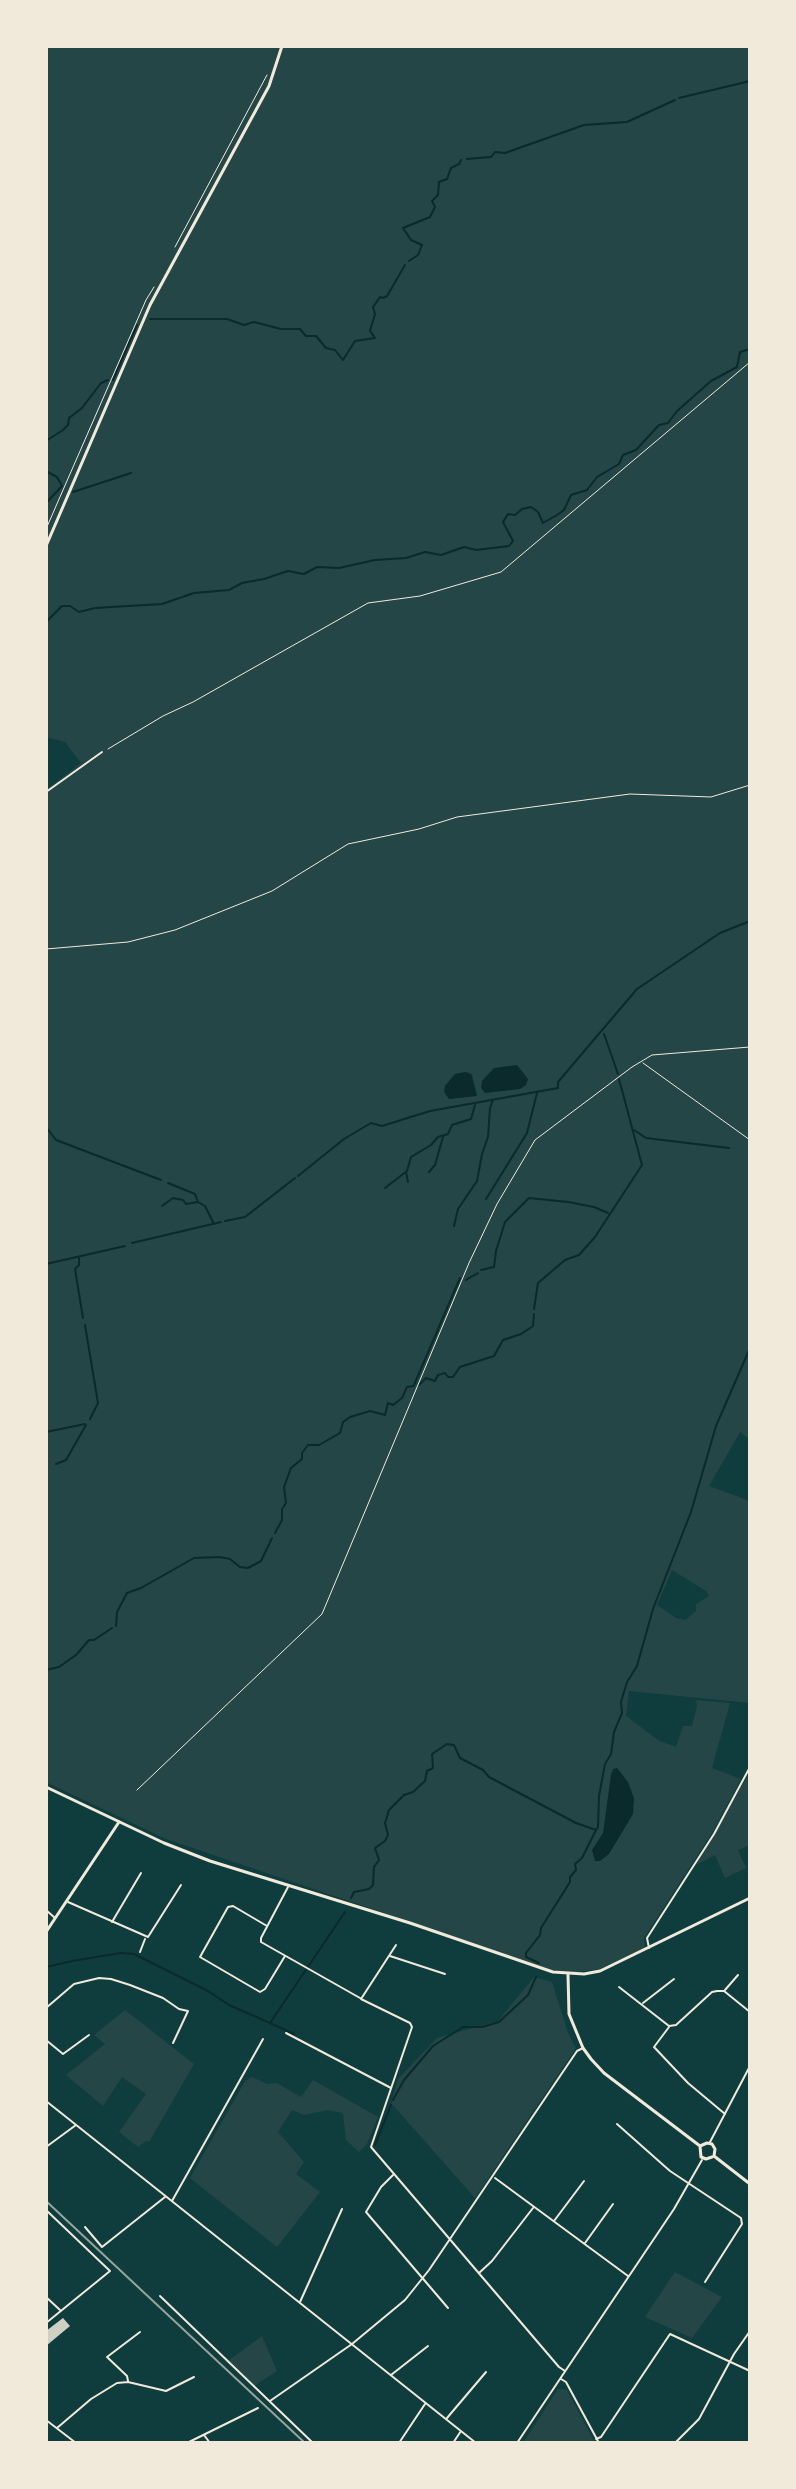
<!DOCTYPE html>
<style>
body{margin:0}
#map{position:relative;width:796px;height:2489px;overflow:hidden;background:#0f3d3e;font-family:"DejaVu Sans",sans-serif}
canvas{display:block}
.frame{position:absolute;inset:0;border:48px solid #f1e9da;pointer-events:none}
</style>
<div id="map">
<canvas width="796" height="2489"></canvas>
<div class="frame"></div>
</div>
<script>
const ctx = document.querySelector('canvas').getContext('2d');
ctx.lineJoin = 'round';
function paint(path, color) { ctx.fillStyle = color; ctx.fill(path, 'evenodd'); }
const toPath = rows => new Path2D(rows.map(r => 'M' + r).join(''));
function trace(path, color, width, dash) { ctx.strokeStyle = color; ctx.lineWidth = width; ctx.lineCap = dash ? 'butt' : 'round'; ctx.setLineDash(dash || []); ctx.stroke(path); }
const green = toPath([
 [46,46,750,46,750,1440,740,1432,709,1486,750,1501,750,1703,629,1691,626,1716,658,1740,676,1747,683,1726,692,1726,697,1706,696,1700,730,1703,712,1768,741,1779,712,1833,644,1938,645,1948,599,1969,568,1973,553,1970,166,1839,46,1782,46,790,81,763,65,742,46,737],
 [465,1072,472,1074,477,1095,449,1099,445,1086,455,1074],
 [672,1570,706,1591,709,1596,696,1604,696,1611,685,1620,676,1618,657,1605],
 [750,1772,750,1845,738,1850,746,1868,725,1878,715,1855,696,1865],
 [534,1977,552,1982,568,2033,576,2048,475,2198,391,2103,398,2079,437,2038,498,2021],
 [125,2010,194,2064,149,2142,146,2141,138,2147,119,2132,146,2094,122,2077,103,2106,66,2075,105,2044,94,2035],
 [252,2077,267,2084,277,2083,301,2097,313,2080,378,2117,367,2144,359,2152,346,2140,343,2113,328,2110,304,2115,292,2110,278,2132,304,2162,296,2174,320,2192,277,2247,190,2178,245,2081],
 [675,2272,722,2297,692,2338,645,2317],
 [262,2336,277,2371,254,2386,228,2361],
 [558,2389,567,2390,595,2443,523,2443]
]);
const water = toPath([
 [517,1065,528,1079,526,1085,520,1089,485,1093,481,1088,482,1081,494,1068],
 [466,1072,471,1074,477,1096,449,1099,444,1092,445,1086,455,1074],
 [617,1768,628,1782,634,1798,633,1814,609,1854,600,1861,595,1861,592,1850,603,1833,611,1775,613,1769]
]);
const stream = toPath([
 [679,98,750,81],
 [467,159,491,157,495,152,505,153,584,125,627,122,675,100],
 [409,261,418,255,422,245,411,240,403,228,430,217,435,207,432,201,438,195,439,182,447,179,451,168,459,164,461,160],
 [150,319,227,319,244,325,254,322,281,329,300,329,306,336,316,336,326,348,335,350,343,360,355,341,375,338,370,331,375,314,373,307,380,297,383,298,387,296,405,265],
 [113,380,137,325],
 [46,441,63,430,68,425,69,418,82,408,101,383,108,380],
 [46,471,57,477,62,486,46,503],
 [73,492,131,473],
 [46,622,62,606,70,606,79,612,95,608,162,604,194,593,229,590,242,583,264,579,288,571,304,574,317,567,339,568,375,560,406,558,425,552,441,555,464,547,476,550,509,546,513,541,503,522,508,514,515,515,522,509,531,507,538,512,543,523,557,515,564,510,571,495,587,490,597,477,619,464,623,455,636,450,659,425,668,423,677,411,711,381,737,367,740,352,750,349],
 [604,1034,618,1074],
 [46,1127,56,1140,161,1180],
 [634,1130,646,1138,729,1148],
 [406,1172,408,1182],
 [429,1172,435,1165,443,1137],
 [298,1176,344,1139,371,1123,382,1126,430,1111,558,1088,558,1082,637,989,720,933,750,921],
 [168,1183,195,1194,198,1202,205,1206,214,1224],
 [385,1188,407,1171,411,1157,431,1145,438,1137,448,1134,452,1125,471,1119,475,1105],
 [486,1199,527,1133,537,1093],
 [162,1206,173,1198,183,1200,186,1204,198,1202],
 [225,1221,245,1217,295,1178],
 [454,1226,458,1209,477,1181,482,1154,488,1137,490,1108,493,1100],
 [132,1243,221,1222],
 [79,1257,79,1265,75,1269,83,1318],
 [46,1264,125,1246],
 [481,1270,494,1267,496,1251,505,1222,529,1198,568,1202,594,1207,608,1213],
 [466,1280,478,1273],
 [534,1309,538,1283,565,1260,579,1255,595,1237,642,1165,619,1079],
 [85,1325,98,1403,90,1419],
 [414,1385,460,1278],
 [419,1385,426,1378,435,1381,438,1375,445,1373,448,1377,453,1377,460,1367,494,1356,503,1340,521,1334,533,1326,534,1314],
 [46,1432,85,1424],
 [56,1464,66,1460,86,1425],
 [275,1533,282,1520,282,1509,286,1503,284,1487,291,1468,302,1459,302,1453,308,1445,319,1445,340,1433,343,1422,350,1417,370,1411,385,1415,388,1403,393,1405,402,1398,407,1387,414,1386],
 [116,1626,117,1612,127,1593,141,1588,194,1558,220,1557,230,1559,240,1567,248,1568,261,1561,272,1538],
 [46,1670,59,1667,76,1655,89,1640,94,1640,112,1628],
 [351,1898,354,1892,369,1889,373,1885,374,1867,379,1860,375,1848,385,1841,388,1835,385,1823,389,1810,404,1795,413,1792,425,1781,427,1771,433,1768,432,1754,447,1744,454,1745,460,1758,483,1770,489,1777,576,1823,596,1830,598,1827,599,1796,605,1764,611,1754,614,1732,622,1713,621,1702,627,1682,637,1666,653,1609,691,1512,716,1426,750,1348],
 [539,1963,526,1957,526,1953,540,1935,541,1928,570,1882,570,1877,576,1870,575,1864,582,1858,596,1830],
 [46,1967,72,1961,121,1953,134,1954,208,1991,229,2005,270,2023,345,1912],
 [270,2023,294,2034],
 [393,2100,404,2080,433,2046,463,2027,482,2027,499,2022,528,1995,536,1977],
 [375,2145,391,2105]
]);
const building = toPath([
 [63,2318,70,2326,46,2346,46,2331]
]);
const path = toPath([
 [175,247,267,75],
 [46,529,146,300,154,287],
 [108,749,163,716,193,702,368,603,420,596,501,572,750,362],
 [46,949,128,942,175,930,272,891,348,844,419,829,457,817,630,794,711,797,750,785],
 [643,1063,750,1140],
 [137,1790,322,1614,469,1263,497,1204,535,1140,632,1067,652,1055,750,1047]
]);
const minor = toPath([
 [46,792,102,752],
 [288,1887,261,1938,261,1942,360,1998],
 [68,1902,148,1937,181,1885],
 [46,1910,55,1918],
 [112,1922,141,1873],
 [267,1926,233,1906,228,1907,200,1957,260,1992,265,1989,285,1956],
 [396,1945,361,1999,410,2023,412,2027,371,2147,559,2367,565,2371],
 [649,1948,647,1938,714,1834,750,1767],
 [140,1952,145,1939],
 [390,1956,445,1974],
 [619,1987,669,2026,676,2025,712,1992,717,1991,724,1991,750,2012],
 [725,1990,738,1975],
 [643,2003,674,1979],
 [46,2008,74,1984,99,1978,111,1979,130,1985,163,1998,179,2009,188,2011,173,2043],
 [669,2027,654,2047,688,2083,725,2114],
 [286,2033,391,2088],
 [46,2040,63,2054,89,2035],
 [46,2101,476,2443],
 [617,2124,670,2171,741,2218,742,2224,705,2282],
 [710,2142,750,2066],
 [46,2147,76,2125],
 [393,2175,381,2187,366,2212,448,2308],
 [495,2178,628,2276],
 [172,2201,263,2039],
 [46,2210,110,2271,46,2323],
 [554,2221,584,2181],
 [85,2227,102,2247,165,2197],
 [585,2243,613,2204],
 [479,2273,492,2261,533,2208],
 [160,2296,313,2443],
 [46,2297,60,2310],
 [300,2302,342,2209],
 [391,2375,428,2346],
 [561,2379,566,2382,599,2443],
 [128,2381,127,2376,107,2357,140,2332],
 [270,2401,352,2344,405,2300,429,2270,577,2051,583,2048],
 [447,2418,486,2372],
 [46,2420,76,2443],
 [57,2428,91,2399,117,2383,128,2382,166,2391,194,2377],
 [204,2435,210,2443],
 [596,2439,601,2437,670,2334,750,2371],
 [187,2443,258,2408],
 [399,2443,425,2404],
 [453,2443,461,2431],
 [517,2443,674,2209,702,2160],
 [675,2443,699,2419,734,2354,750,2331]
]);
const tertiary = toPath([
 [46,1932,119,1822],
 [568,1975,569,2014,583,2048,591,2059,604,2073,700,2146],
 [700,2146,707,2143,712,2144,715,2149,714,2156],
 [700,2146,701,2157,706,2159,712,2157],
 [714,2156,750,2184]
]);
const secondary = toPath([
 [46,546,150,305,269,86,282,46],
 [46,1787,164,1843,210,1861,410,1923,553,1972,584,1974,600,1971,750,1898]
]);
const rail = toPath([
 [46,2201,305,2443]
]);
paint(green, '#244646');
paint(water, '#0a2a2b');
trace(stream, '#0a2a2b', 2);
paint(building, '#cfcfc3');
trace(path, '#f1e9da', 1);
trace(minor, '#f1e9da', 2);
trace(tertiary, '#f1e9da', 3);
trace(secondary, '#f1e9da', 3);
trace(rail, '#97a49c', 2);
</script>
